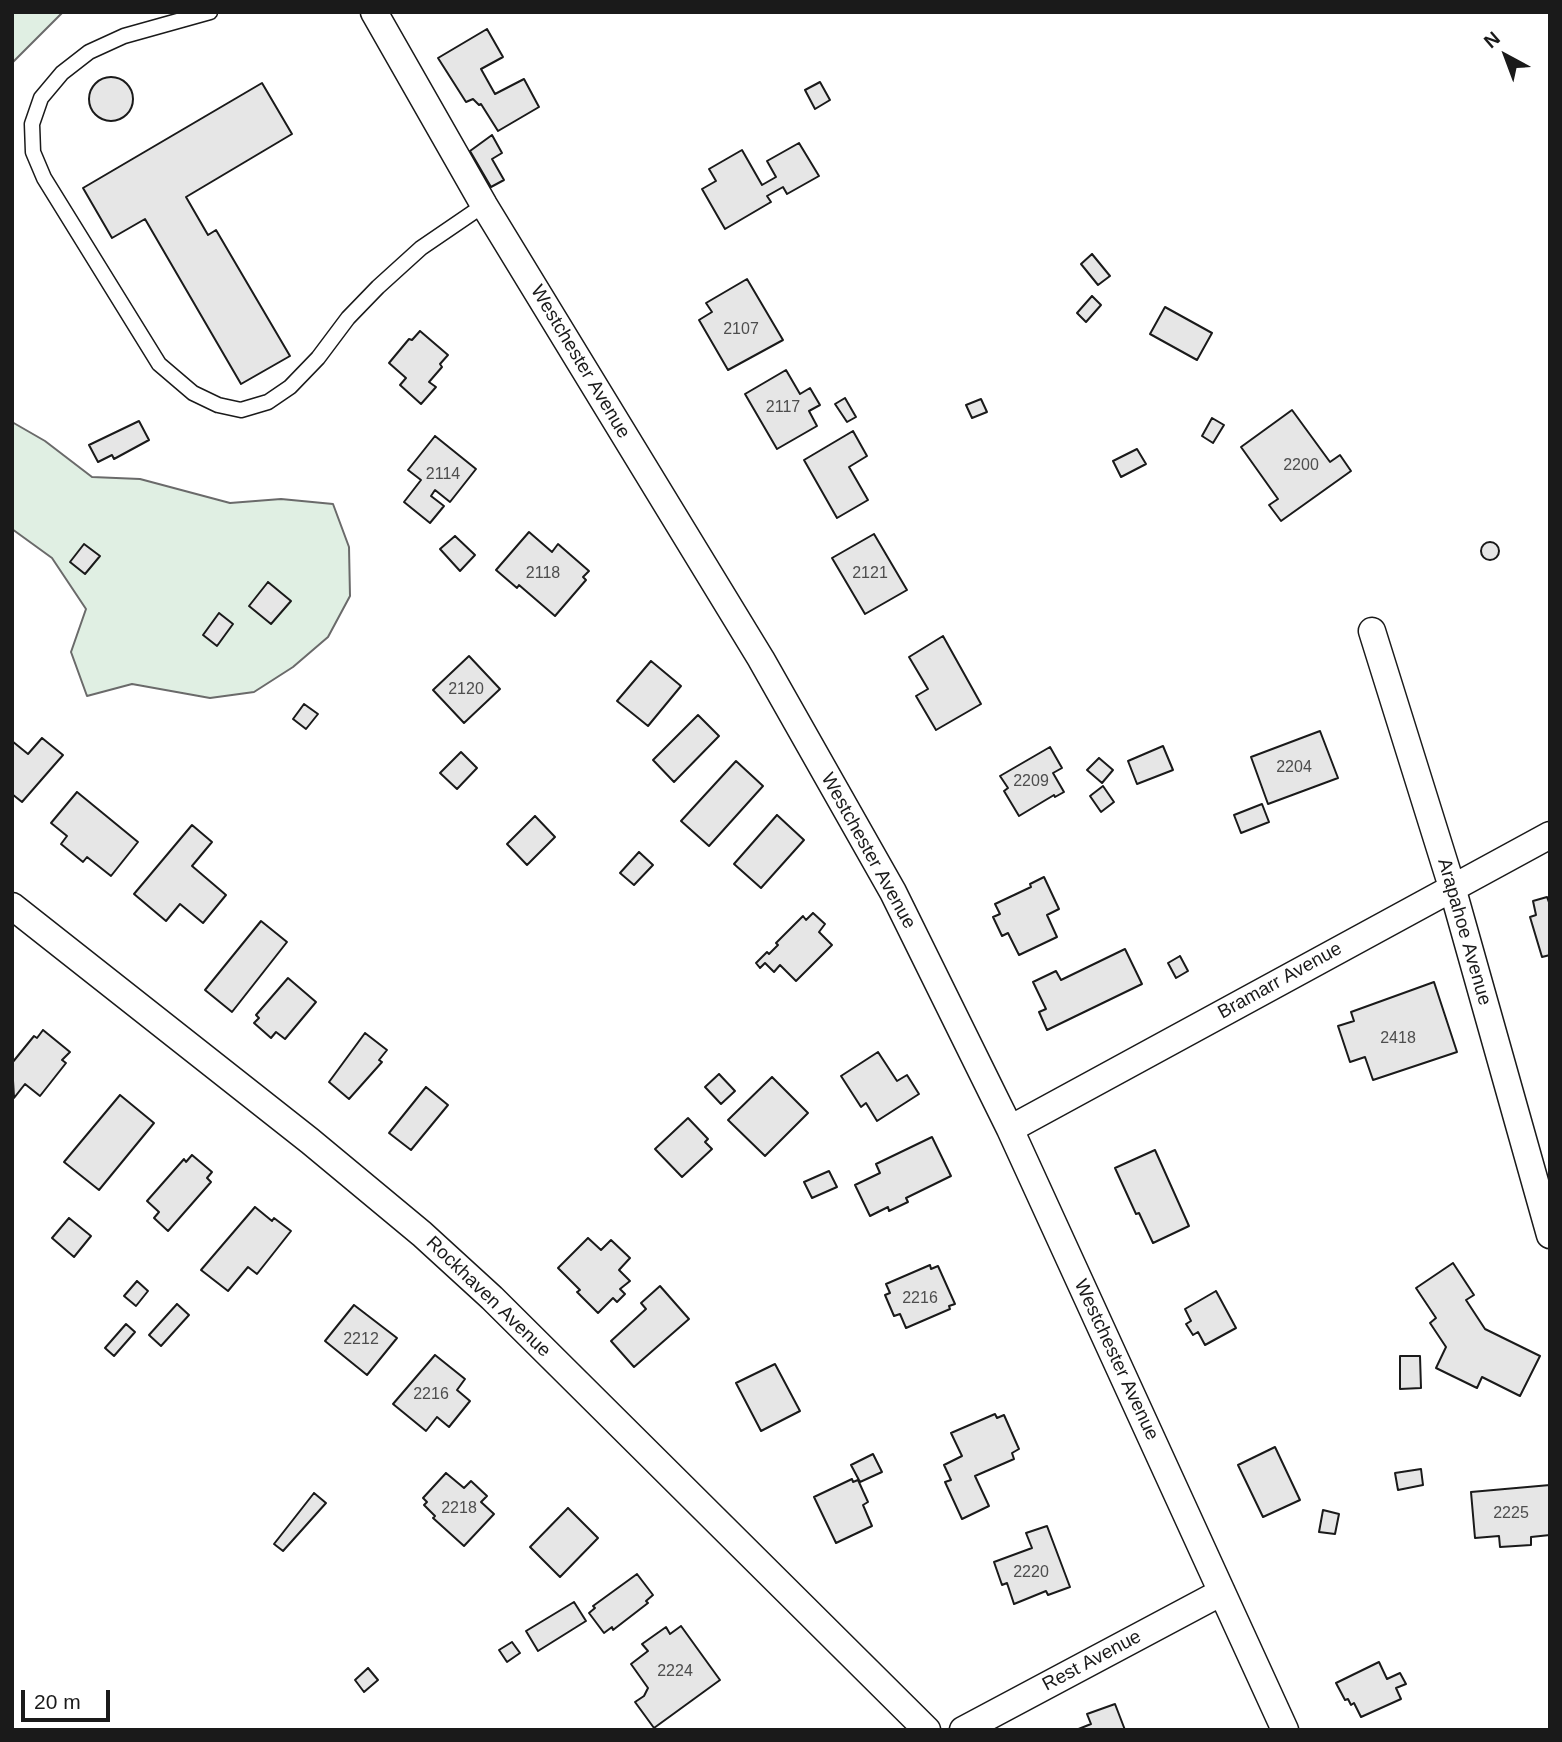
<!DOCTYPE html>
<style>
body{margin:0}
#map{position:relative;width:1562px;height:1742px;overflow:hidden;background:#fff;font-family:Helvetica,sans-serif}
canvas{display:block}
.frame{position:absolute;inset:0;border:14px solid #1a1a1a;pointer-events:none}
.north{position:absolute;left:1471px;top:21px;width:70px;height:70px;-webkit-text-stroke:5px #fff;paint-order:stroke;rotate:319deg;font-size:19px;font-weight:700;line-height:28px;text-align:center;color:#1a1a1a}
.north::after{content:'';display:block;margin:auto;width:24px;height:32px;background:#1a1a1a;clip-path:polygon(50% 0,100% 100%,50% 72%,0 100%)}
.scale{position:absolute;left:21px;top:1690px;width:89px;height:32px;box-sizing:border-box;border:4px solid #1a1a1a;border-top:0;padding-left:9px;font-size:21px;line-height:24px;white-space:nowrap;color:#1a1a1a;-webkit-text-stroke:5px #fff;paint-order:stroke}
</style>
<div id="map">
<canvas width="1562" height="1742"></canvas>
<div class="frame"></div>
<div class="north">N</div>
<div class="scale">20 m</div>
</div>
<script>
const ctx = document.querySelector('canvas').getContext('2d');
ctx.lineJoin = 'round';
function paint(path, color) { ctx.fillStyle = color; ctx.fill(path, 'evenodd'); }
const toPath = rows => new Path2D(rows.map(r => 'M' + r).join(''));
function trace(path, color, width, dash) { ctx.strokeStyle = color; ctx.lineWidth = width; ctx.lineCap = dash ? 'butt' : 'round'; ctx.setLineDash(dash || []); ctx.stroke(path); }
function drawText(font, color, halo, rows, align = 'center') {
  ctx.font = font + ' Helvetica,sans-serif'; ctx.lineWidth = 5; ctx.setLineDash([]); ctx.textBaseline = 'middle'; ctx.strokeStyle = halo; ctx.fillStyle = color; for (const [text, x, y, turn = 0] of rows) {
    ctx.save(); ctx.translate(x, y); ctx.rotate((+turn || 0) * Math.PI / 180); ctx.textAlign = isNaN(turn) ? turn : align; if (halo) ctx.strokeText(text, 0, 0); ctx.fillText(text, 0, 0); ctx.restore();
  }
}
const green = toPath([
 [12,12,63,12,12,63,12,12],
 [12,422,45,441,92,477,140,479,230,503,281,499,333,504,349,547,350,596,328,637,293,667,254,692,210,698,132,684,87,696,71,652,86,609,52,558,12,529,12,422]
]);
const building = toPath([
 [487,29,503,57,481,69,495,94,524,79,539,107,498,131,481,104,479,105,473,99,466,102,438,58,487,29],
 '89 99a22 22 0 1 1 44 0a22 22 0 1 1-44 0Z',
 [820,82,830,100,815,109,805,90,820,82],
 [262,83,292,134,186,197,208,235,216,230,290,356,241,384,145,219,112,238,83,188,262,83],
 [492,135,502,153,492,159,504,180,491,187,470,151,492,135],
 [799,143,819,176,787,194,783,187,767,196,771,202,725,229,702,189,716,181,709,169,742,150,762,185,776,177,767,161,799,143],
 [1092,254,1110,276,1098,285,1081,264,1092,254],
 [747,279,783,340,728,370,699,320,712,312,706,303,747,279],
 [1092,296,1101,305,1086,322,1077,313,1092,296],
 [1165,307,1212,333,1197,360,1150,334,1165,307],
 [420,331,448,355,440,364,442,367,429,382,436,387,421,404,400,385,406,378,389,363,409,339,412,340,420,331],
 [786,370,800,394,810,388,820,405,809,411,817,426,777,449,745,394,786,370],
 [845,398,856,417,847,422,835,404,845,398],
 [981,399,987,412,972,418,966,405,981,399],
 [1292,410,1330,462,1340,455,1351,471,1281,521,1269,505,1278,499,1241,447,1292,410],
 [1212,418,1224,425,1213,443,1202,436,1212,418],
 [139,421,149,440,114,459,112,455,98,462,89,445,139,421],
 [853,431,867,456,849,467,868,500,837,518,804,460,853,431],
 [435,436,476,469,450,502,435,490,431,496,444,506,430,523,404,502,421,480,408,470,435,436],
 [1137,449,1146,464,1121,477,1113,461,1137,449],
 [529,532,552,552,558,544,589,571,583,577,586,580,555,616,519,585,517,588,496,570,529,532],
 [874,534,907,590,865,614,832,558,874,534],
 [455,536,475,555,460,571,440,549,455,536],
 '1481 551a9 9 0 1 1 18 0a9 9 0 1 1-18 0Z',
 [84,544,100,556,85,574,70,562,84,544],
 [268,582,291,601,271,624,249,606,268,582],
 [219,613,233,624,217,646,203,635,219,613],
 [943,636,981,704,936,730,916,696,928,689,909,657,943,636],
 [469,656,500,689,464,723,433,690,469,656],
 [651,661,681,686,648,726,617,701,651,661],
 [304,704,318,714,306,729,293,719,304,704],
 [698,715,719,736,674,782,653,760,698,715],
 [1320,731,1338,778,1268,804,1251,757,1320,731],
 [42,738,63,755,22,802,12,794,12,741,28,754,42,738],
 [1163,746,1173,770,1137,784,1128,761,1163,746],
 [1050,747,1062,768,1053,773,1064,792,1055,797,1054,795,1019,816,1004,791,1008,788,1000,776,1050,747],
 [461,752,477,768,457,789,440,773,461,752],
 [1099,758,1113,770,1102,783,1087,770,1099,758],
 [736,761,763,786,709,846,681,821,736,761],
 [1103,786,1114,802,1101,812,1090,796,1103,786],
 [77,792,138,842,111,876,87,857,83,862,61,844,67,836,51,823,77,792],
 [1262,804,1269,822,1241,833,1234,815,1262,804],
 [777,815,804,840,761,888,734,864,777,815],
 [535,816,555,837,527,865,507,844,535,816],
 [192,825,212,842,192,866,226,895,203,923,180,904,166,921,134,894,192,825],
 [639,852,653,865,634,885,620,873,639,852],
 [1044,877,1059,909,1047,915,1057,937,1019,955,1008,933,1002,936,993,917,1000,914,995,904,1031,887,1030,884,1044,877],
 [1547,897,1550,905,1550,955,1542,957,1530,917,1536,915,1533,901,1547,897],
 [813,913,825,924,819,932,832,945,796,981,780,965,774,972,765,963,760,968,756,963,767,952,769,954,778,945,776,943,803,916,806,920,813,913],
 [261,921,287,942,232,1012,205,990,261,921],
 [1125,949,1142,984,1047,1030,1039,1012,1046,1009,1033,982,1056,971,1061,980,1125,949],
 [1180,956,1188,971,1176,978,1168,963,1180,956],
 [288,978,316,1002,285,1039,276,1032,271,1038,254,1023,259,1018,256,1015,288,978],
 [1434,982,1457,1052,1373,1080,1365,1057,1350,1062,1338,1026,1354,1021,1351,1012,1434,982],
 [43,1030,70,1052,62,1060,66,1063,40,1096,25,1084,14,1098,12,1063,34,1036,37,1038,43,1030],
 [365,1033,387,1050,379,1060,382,1062,349,1099,329,1082,365,1033],
 [878,1052,897,1081,907,1075,919,1094,877,1121,866,1103,861,1107,841,1076,878,1052],
 [719,1074,735,1091,721,1104,705,1087,719,1074],
 [772,1077,808,1113,765,1156,728,1120,772,1077],
 [426,1087,448,1105,411,1150,389,1133,426,1087],
 [120,1095,154,1123,99,1190,64,1162,120,1095],
 [688,1118,708,1139,705,1142,712,1149,682,1177,655,1149,688,1118],
 [932,1137,951,1176,906,1198,908,1202,889,1211,888,1207,870,1216,855,1185,880,1173,876,1164,932,1137],
 [1155,1150,1189,1226,1153,1243,1139,1213,1136,1214,1115,1168,1155,1150],
 [192,1155,212,1172,207,1178,211,1182,168,1231,154,1218,159,1212,147,1201,184,1159,186,1162,192,1155],
 [829,1171,837,1187,812,1198,804,1182,829,1171],
 [255,1207,272,1221,274,1218,291,1231,257,1274,248,1267,228,1291,201,1270,255,1207],
 [69,1218,91,1236,74,1257,52,1238,69,1218],
 [588,1238,601,1250,611,1240,630,1258,619,1270,630,1281,620,1289,625,1294,617,1302,613,1298,598,1313,577,1292,580,1290,558,1268,588,1238],
 [1453,1263,1474,1295,1466,1300,1485,1329,1540,1356,1520,1396,1482,1377,1477,1388,1436,1368,1446,1347,1430,1323,1436,1318,1416,1288,1453,1263],
 [930,1265,931,1269,938,1266,955,1304,949,1306,950,1309,906,1328,900,1314,894,1316,885,1295,890,1293,886,1284,930,1265],
 [137,1281,148,1291,136,1306,124,1296,137,1281],
 [660,1286,689,1319,634,1367,611,1341,646,1309,641,1303,660,1286],
 [1216,1291,1236,1328,1205,1345,1198,1332,1193,1335,1186,1324,1191,1321,1185,1309,1216,1291],
 [177,1304,189,1315,161,1346,149,1335,177,1304],
 [354,1305,397,1338,367,1375,325,1341,354,1305],
 [126,1324,135,1332,114,1356,105,1348,126,1324],
 [435,1355,465,1379,457,1390,470,1401,449,1427,437,1417,426,1431,393,1404,435,1355],
 [1400,1356,1420,1356,1421,1388,1400,1389,1400,1356],
 [775,1364,800,1411,761,1431,736,1383,775,1364],
 [995,1414,997,1418,1004,1415,1019,1449,1012,1453,1014,1459,975,1476,989,1506,962,1519,945,1482,951,1480,944,1465,962,1456,951,1433,995,1414],
 [1275,1447,1300,1500,1263,1517,1238,1465,1275,1447],
 [873,1454,882,1472,860,1482,851,1465,873,1454],
 [1421,1469,1423,1485,1398,1490,1395,1473,1421,1469],
 [446,1473,464,1488,471,1481,487,1496,481,1502,494,1514,464,1546,433,1518,435,1516,424,1505,427,1502,423,1498,446,1473],
 [852,1479,853,1482,858,1480,868,1502,863,1505,872,1526,836,1543,814,1497,852,1479],
 [1550,1485,1550,1535,1531,1537,1531,1545,1500,1547,1499,1536,1475,1538,1471,1492,1550,1485],
 [314,1493,326,1503,283,1551,274,1544,314,1493],
 [568,1508,598,1538,560,1577,530,1547,568,1508],
 [1323,1510,1339,1514,1335,1534,1319,1532,1323,1510],
 [1047,1526,1070,1587,1048,1595,1046,1591,1014,1604,1007,1583,1002,1585,994,1562,1032,1548,1026,1533,1047,1526],
 [637,1574,653,1595,646,1601,648,1603,613,1630,612,1627,604,1633,589,1613,595,1608,593,1606,637,1574],
 [574,1602,586,1621,538,1651,526,1631,574,1602],
 [681,1626,720,1680,654,1728,635,1702,644,1696,648,1688,631,1664,648,1651,642,1644,666,1627,670,1634,681,1626],
 [512,1642,520,1653,507,1662,499,1650,512,1642],
 [1379,1662,1387,1679,1400,1673,1406,1684,1396,1688,1401,1699,1361,1717,1354,1703,1351,1705,1348,1699,1345,1700,1336,1683,1379,1662],
 [368,1668,378,1680,364,1692,355,1680,368,1668],
 [1115,1704,1125,1730,1076,1730,1091,1724,1087,1714,1115,1704]
]);
const lane = toPath([
 [210,12,124,36,89,52,62,73,41,98,32,124,33,152,44,178,159,364,193,393,218,405,241,410,268,402,290,387,318,358,348,318,378,287,421,248,484,205]
]);
const street = toPath([
 [374,12,484,205,761,659,893,892,1010,1129,1285,1730],
 [1372,631,1452,887,1550,1235],
 [12,906,310,1141,422,1234,492,1298,927,1730],
 [1010,1129,1550,835],
 [963,1730,1222,1592]
]);
const numberNames = [
 ["2107",741,330],
 ["2117",783,408],
 ["2200",1301,466],
 ["2114",443,475],
 ["2118",543,574],
 ["2121",870,574],
 ["2120",466,690],
 ["2204",1294,768],
 ["2209",1031,782],
 ["2418",1398,1039],
 ["2216",920,1299],
 ["2212",361,1340],
 ["2216",431,1395],
 ["2218",459,1509],
 ["2225",1511,1514],
 ["2220",1031,1573],
 ["2224",675,1672]
];
const streetNames = [
 ["Westchester Avenue",580,362,59],
 ["Westchester Avenue",868,851,61],
 ["Arapahoe Avenue",1464,932,74],
 ["Bramarr Avenue",1280,981,-29],
 ["Rockhaven Avenue",488,1297,44],
 ["Westchester Avenue",1116,1360,65],
 ["Rest Avenue",1092,1661,-28]
];
paint(green, '#e0efe3');
trace(green, '#6a6a6a', 2);
paint(building, '#e6e6e6');
trace(building, '#1a1a1a', 2);
trace(lane, '#1a1a1a', 17);
trace(street, '#1a1a1a', 29);
trace(lane, '#fff', 14);
trace(street, '#fff', 26);
drawText('16px', '#4d4d4d', null, numberNames);
drawText('19px', '#1a1a1a', '#fff', streetNames);
</script>
